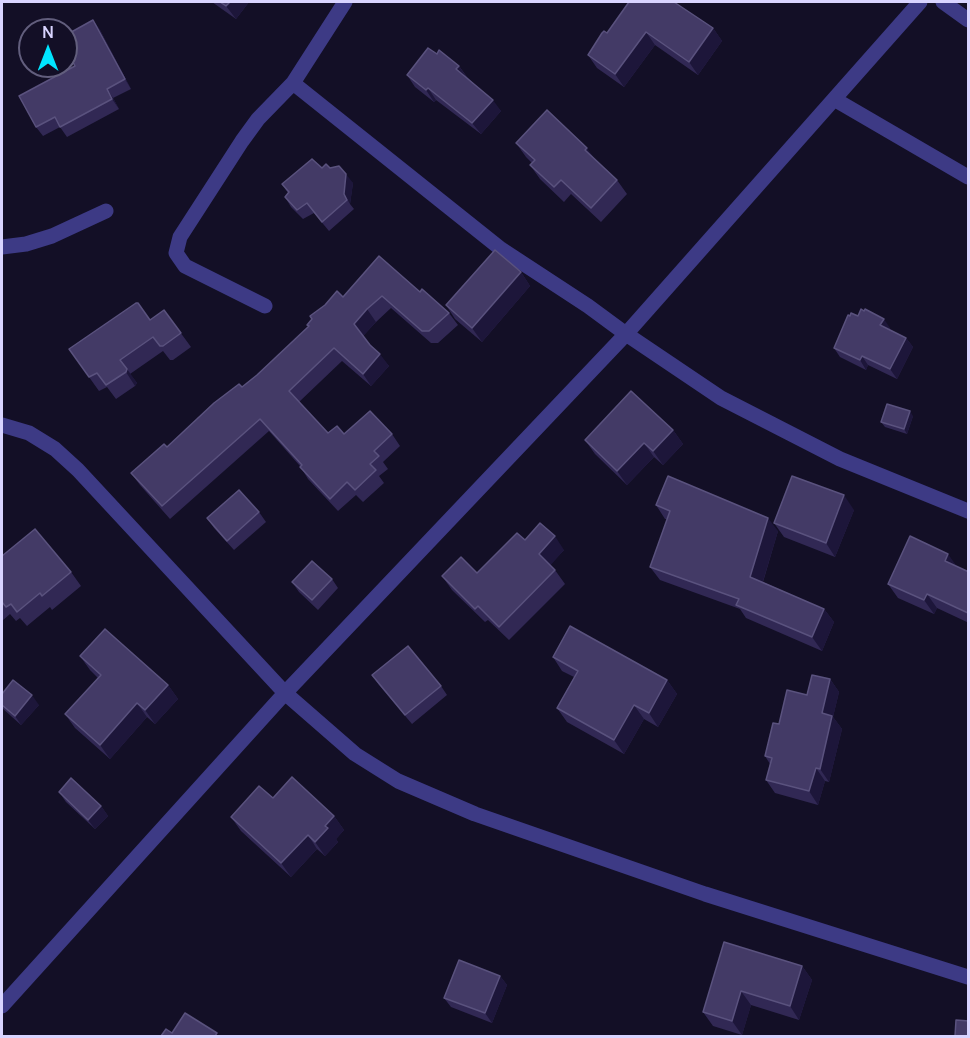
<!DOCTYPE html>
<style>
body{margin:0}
#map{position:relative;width:970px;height:1038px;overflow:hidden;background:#130f26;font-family:Manrope,sans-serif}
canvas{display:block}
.frame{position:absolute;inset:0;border:3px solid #d9d4ff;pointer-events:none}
.north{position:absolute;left:18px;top:18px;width:60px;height:60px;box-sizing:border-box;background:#130f26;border:2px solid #625e7d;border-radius:50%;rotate:0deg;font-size:16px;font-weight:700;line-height:24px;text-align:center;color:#d9d4ff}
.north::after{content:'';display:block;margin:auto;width:21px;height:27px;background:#00e5ff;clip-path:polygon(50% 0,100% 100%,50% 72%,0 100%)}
</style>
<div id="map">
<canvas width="970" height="1038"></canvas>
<div class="frame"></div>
<div class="north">N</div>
</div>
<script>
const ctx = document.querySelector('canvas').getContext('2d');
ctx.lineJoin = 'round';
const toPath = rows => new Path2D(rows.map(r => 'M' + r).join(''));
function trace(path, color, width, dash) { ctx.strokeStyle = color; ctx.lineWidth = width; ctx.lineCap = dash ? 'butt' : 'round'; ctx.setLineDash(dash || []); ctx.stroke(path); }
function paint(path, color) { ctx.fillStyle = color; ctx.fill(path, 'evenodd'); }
const minor = toPath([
 [943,2,968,20],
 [293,83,501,249,588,306,626,334,721,398,840,459,968,511],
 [834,99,968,177],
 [2,247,26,244,52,236,106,211],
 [265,306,185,266,176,253,180,237,242,141,258,119,293,83,345,2],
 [2,425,29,433,55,449,78,470,285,693,355,754,398,781,475,814,705,894,968,977],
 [2,1006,285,693,626,334,920,2]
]);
const wall = toPath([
 [212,2,249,2,236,19],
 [93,20,100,30,131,89,113,98,119,109,67,137,60,127,43,136,36,127,75,66],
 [713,28,722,41,698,75,655,45,624,87,597,68,588,55,607,33],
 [437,54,459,66,467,77,501,111,481,134,436,100,434,102,415,87,407,75],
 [516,143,595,160,617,180,627,194,601,222,571,194,564,202,540,179,530,165,532,163,526,157],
 [322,168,330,168,353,183,350,204,354,209,329,231,314,213,303,219,291,207,285,197,288,193,282,184],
 [521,272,530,286,482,342,455,319,446,305],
 [420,292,449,313,458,325,438,343,431,343,391,308,376,322,363,336,389,366,371,386,342,361,299,402,328,433,392,434,400,446,383,462,388,469,379,476,384,483,363,502,356,495,338,511,308,479,300,466,269,431,170,519,140,485,131,473,167,447,257,375,343,297],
 [164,310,191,347,173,360,170,360,163,351,130,374,137,383,135,386,116,399,107,387,99,391,69,349,150,320],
 [850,316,890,328,890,330,906,338,913,347,897,379,868,365,866,370,840,357,834,348],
 [913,416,907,434,885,427,881,422],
 [673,430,683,444,663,465,654,457,627,485,595,454,585,440],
 [656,505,778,531,763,582,824,609,834,622,822,651,746,618,740,609,660,580,650,567,667,519,665,519],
 [854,510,835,557,784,537,774,523],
 [259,512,266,522,234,550,214,528,207,518],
 [525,540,564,550,550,565,555,570,565,584,509,640,488,620,485,622,452,590,442,576,477,573],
 [2,556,71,572,81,586,52,610,50,607,27,626,20,618,16,621,10,614,2,621],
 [958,567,969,572,969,623,937,608,934,614,898,598,888,584],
 [332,579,338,588,318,610,299,592,292,582],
 [80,656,168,685,178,699,155,724,147,717,110,759,75,728,65,714,98,678,90,670],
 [553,657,667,680,677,694,658,727,644,719,624,754,567,722,557,708,574,677,562,671],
 [372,675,441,686,447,695,412,724,379,685],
 [830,679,839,692,833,717,842,729,829,782,825,781,818,805,775,793,766,780,770,764,765,756,779,724,807,695],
 [2,694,39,705,21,725,2,708],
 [59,792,101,806,108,816,95,829,66,802],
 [273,798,334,816,344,830,336,839,338,842,325,856,317,849,291,877,241,831,231,817],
 [724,942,802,966,812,980,799,1020,751,1005,742,1035,713,1026,703,1012],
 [500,976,507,985,492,1023,451,1007,444,998]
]);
const shadedWall = toPath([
 [230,2,249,2,236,19,226,6],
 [93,20,100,30,131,89,125,79],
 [713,28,722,41,698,75,689,62],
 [646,32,655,45,624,87,615,74],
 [459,66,467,78,456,69],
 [428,88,436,100,434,102,426,90],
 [107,89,113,98,119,109,112,99],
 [493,100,501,111,481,134,472,123],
 [587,148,597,162,585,150],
 [346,174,353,183,350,204,344,194],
 [521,272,530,286,482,342,472,328],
 [367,309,376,322,363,336,354,324],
 [884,319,890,328,887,335,880,325],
 [906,338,913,347,897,379,890,369],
 [380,354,389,366,371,386,363,374],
 [862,356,868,365,866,370,860,360],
 [127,369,137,383,135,386,126,372],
 [910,411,913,416,907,434,904,429],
 [673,430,683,444,663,465,653,451],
 [644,443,654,457,627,485,617,471],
 [844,495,854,510,835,557,826,543],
 [768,518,778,531,760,591,750,577],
 [555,536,564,550,548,568,539,554],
 [948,554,958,568,945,561],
 [927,594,937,608,934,614,924,600],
 [824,609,834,622,822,651,812,637],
 [830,679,839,692,833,717,842,729,829,782,820,769,822,713],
 [667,680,677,694,658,727,649,713],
 [168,685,178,699,155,724,145,710],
 [32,695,39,705,21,725,15,716],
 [137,703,147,717,110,759,100,745],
 [634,705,644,719,624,754,614,740],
 [816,768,825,781,818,805,809,791],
 [101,806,108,816,95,829,88,820],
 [334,816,344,830,336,839,338,842,325,856,315,842,325,826],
 [308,835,317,849,291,877,281,863],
 [802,966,812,980,799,1020,790,1006],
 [500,976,507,985,492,1023,485,1013],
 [741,991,751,1005,742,1035,732,1021]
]);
const building = toPath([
 [220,2,230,2,226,6,220,2],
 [629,2,674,2,713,28,689,62,646,32,615,74,588,55,602,33,604,31,607,33,629,2],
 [93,20,125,79,107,89,112,99,60,127,55,117,36,127,19,96,75,66,66,49,66,35,93,20],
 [428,48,437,54,439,50,459,66,456,69,493,100,472,123,428,88,426,90,407,75,428,48],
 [547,110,587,148,585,150,617,180,591,208,561,180,554,187,530,165,535,160,516,143,547,110],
 [312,159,322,168,326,164,330,168,339,166,346,174,344,194,347,200,322,222,307,203,297,210,285,197,289,192,282,184,312,159],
 [495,250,521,272,472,328,446,305,495,250],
 [379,256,420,292,422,289,449,313,429,331,422,331,382,296,367,309,354,324,370,345,380,354,363,374,334,348,289,391,328,433,337,426,344,434,370,411,392,434,374,451,379,456,370,464,376,470,355,490,347,482,330,499,300,467,302,465,260,419,162,506,131,473,164,444,167,447,214,403,239,384,242,387,257,375,309,326,307,325,312,319,310,316,325,305,337,291,343,297,379,256],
 [136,303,138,303,150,320,164,310,181,333,163,346,160,346,153,337,120,360,127,369,126,372,106,385,97,373,89,377,69,349,136,303],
 [861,309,864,311,865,309,884,319,880,325,906,338,890,369,862,356,860,360,834,348,848,315,850,316,851,313,858,316,861,309],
 [631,391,673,430,653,451,644,443,617,471,585,440,631,391],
 [887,404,910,411,904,429,881,422,887,404],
 [668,476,768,518,750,577,824,609,812,637,736,605,739,599,650,567,670,511,656,505,668,476],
 [792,476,844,495,826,543,774,523,792,476],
 [239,490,259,512,227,541,207,518,239,490],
 [540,523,555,536,539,554,555,570,499,627,478,606,475,609,442,576,461,557,477,573,517,533,525,540,540,523],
 [35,529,71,572,42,596,40,593,17,612,11,604,6,607,2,602,2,556,35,529],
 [910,536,948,554,945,561,969,572,968,613,927,594,924,600,888,584,910,536],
 [312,561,332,579,312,600,292,582,312,561],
 [570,626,667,680,649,713,634,705,614,740,557,708,578,671,553,657,570,626],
 [105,629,168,685,145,710,137,703,100,745,65,714,101,675,80,656,105,629],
 [408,646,441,686,405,715,372,675,408,646],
 [812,675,830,679,822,713,832,716,820,769,816,768,809,791,766,780,772,758,765,756,773,723,779,724,787,690,807,695,812,675],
 [13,680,32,695,15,716,2,705,2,694,13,680],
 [292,777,334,816,325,826,328,828,315,842,308,835,281,863,231,817,259,786,273,798,292,777],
 [71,778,101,806,88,820,59,792,71,778],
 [724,942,802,966,790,1006,741,991,732,1021,703,1012,724,942],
 [459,960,500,976,485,1013,444,998,459,960],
 [185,1013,217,1033,215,1036,161,1036,166,1029,172,1033,185,1013],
 [956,1020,969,1021,969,1036,955,1036,956,1020]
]);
trace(minor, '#3d3a85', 15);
paint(wall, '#312854');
paint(shadedWall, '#1d163a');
paint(building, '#433a66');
trace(building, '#5a527e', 1.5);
</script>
